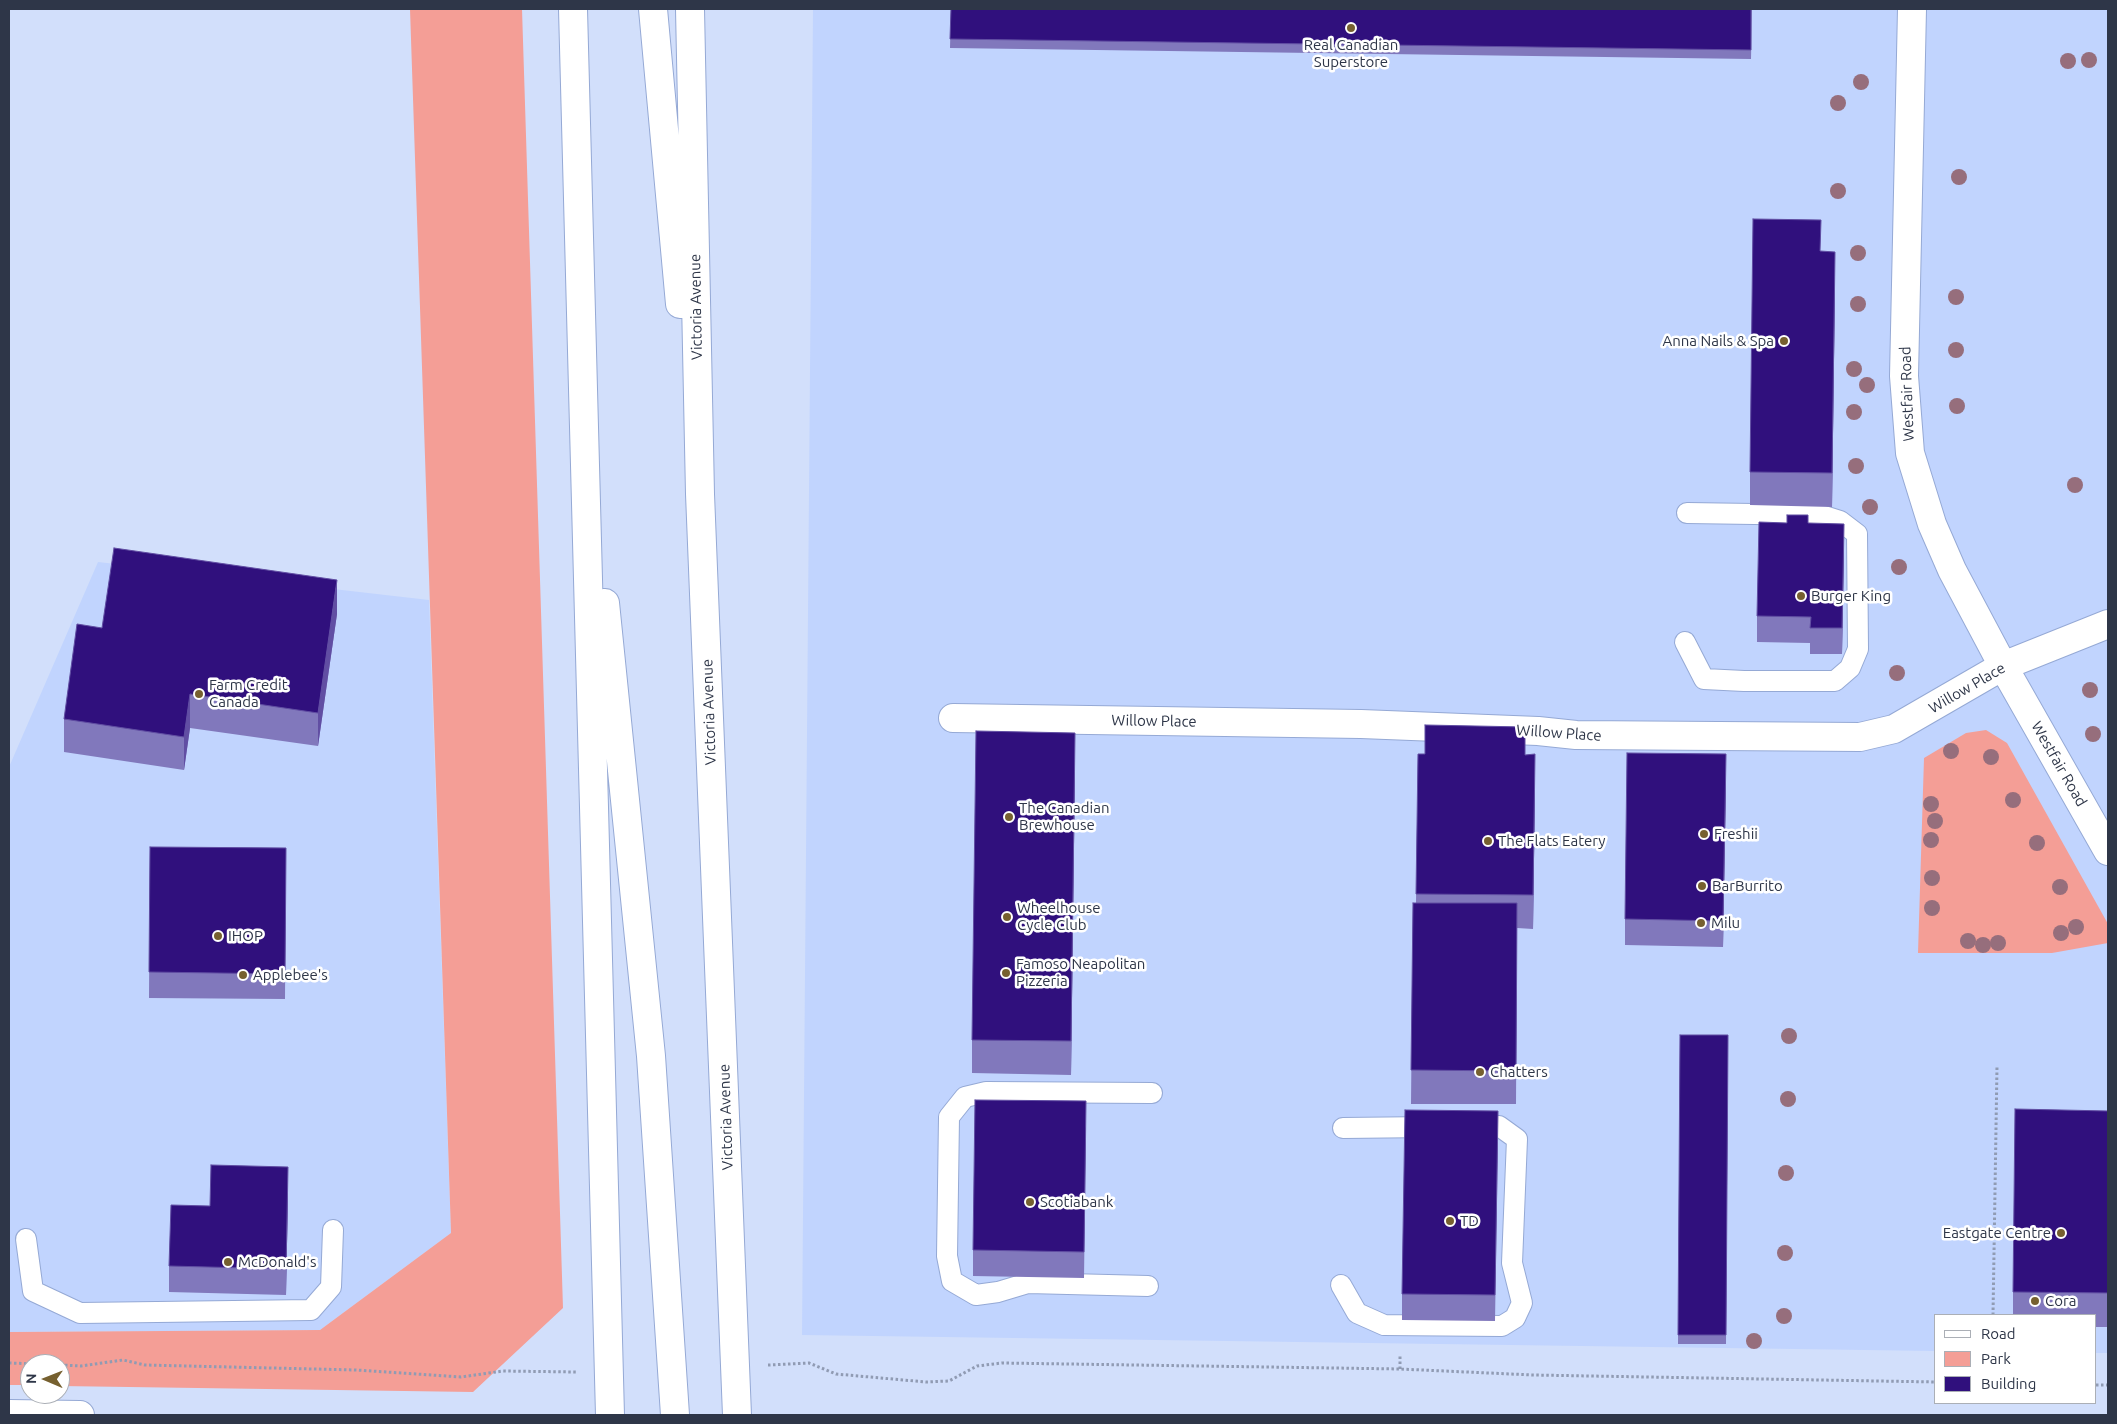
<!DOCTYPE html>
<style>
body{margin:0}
#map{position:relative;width:2117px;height:1424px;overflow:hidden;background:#d2dffb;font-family:Ubuntu,sans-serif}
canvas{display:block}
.frame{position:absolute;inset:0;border:10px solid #2e3648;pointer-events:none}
.legend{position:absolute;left:1934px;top:1314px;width:162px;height:90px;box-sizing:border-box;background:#fff;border:1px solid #abafb6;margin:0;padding:6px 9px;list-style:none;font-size:15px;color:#2e3648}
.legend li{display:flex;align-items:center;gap:10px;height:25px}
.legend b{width:25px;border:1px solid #abafb6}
.north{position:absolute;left:20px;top:1354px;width:50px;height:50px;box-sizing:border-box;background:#fff;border:1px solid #abafb6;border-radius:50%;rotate:271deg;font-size:14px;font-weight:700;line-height:20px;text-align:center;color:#2e3648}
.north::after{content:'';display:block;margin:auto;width:18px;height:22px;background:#76602f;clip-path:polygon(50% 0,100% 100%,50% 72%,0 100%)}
</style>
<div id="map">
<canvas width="2117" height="1424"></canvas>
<div class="frame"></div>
<ul class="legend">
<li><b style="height:6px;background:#fff"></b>Road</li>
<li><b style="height:14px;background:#f49e96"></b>Park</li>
<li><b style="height:14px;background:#30107d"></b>Building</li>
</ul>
<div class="north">N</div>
</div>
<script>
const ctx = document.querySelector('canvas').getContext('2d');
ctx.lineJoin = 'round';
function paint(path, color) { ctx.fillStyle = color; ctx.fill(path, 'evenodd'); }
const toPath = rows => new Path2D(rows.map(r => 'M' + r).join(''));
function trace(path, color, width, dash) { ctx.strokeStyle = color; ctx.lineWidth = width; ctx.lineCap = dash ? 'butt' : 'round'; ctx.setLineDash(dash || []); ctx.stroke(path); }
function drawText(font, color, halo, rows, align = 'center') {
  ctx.font = font + ' Ubuntu,sans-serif'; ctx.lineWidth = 5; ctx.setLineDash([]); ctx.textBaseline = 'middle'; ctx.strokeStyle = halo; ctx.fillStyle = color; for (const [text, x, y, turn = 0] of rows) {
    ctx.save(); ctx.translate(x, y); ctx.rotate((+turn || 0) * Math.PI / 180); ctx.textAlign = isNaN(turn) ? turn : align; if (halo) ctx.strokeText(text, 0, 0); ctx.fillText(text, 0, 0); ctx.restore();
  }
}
const built = toPath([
 [813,9,2108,9,2108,1353,2096,1353,2096,1315,1936,1315,1936,1351,802,1335],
 [98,562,429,600,451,1233,320,1330,9,1332,9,767]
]);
const green = toPath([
 [410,9,522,9,563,1308,473,1392,60,1386,60,1364,30,1364,30,1385,9,1385,9,1332,320,1330,451,1233],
 [1986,730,2007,743,2108,924,2108,943,2052,953,1918,953,1924,758,1966,733]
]);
const path = toPath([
 [1993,1315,1997,1066],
 [9,1363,36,1364],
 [60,1365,81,1366,123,1360,145,1365,356,1370,461,1377,503,1371,577,1372],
 [768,1365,809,1363,836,1374,926,1382,949,1381,977,1366,1002,1363,1400,1369,1533,1375,1936,1382],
 [1400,1369,1400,1354],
 [2096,1385,2108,1385]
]);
const service = toPath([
 [1685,642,1704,679,1744,681,1835,681,1850,668,1858,649,1857,534,1840,521,1821,515,1687,513],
 [1343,1128,1431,1127],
 [26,1239,33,1291,80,1313,311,1310,331,1287,333,1230],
 [1341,1285,1357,1313,1384,1325,1502,1326,1515,1318,1522,1303,1512,1263,1517,1139,1499,1126,1470,1126],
 [1148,1286,1028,1283,998,1292,976,1295,952,1281,947,1256,949,1117,965,1097,986,1092,1152,1093]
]);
const minor = toPath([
 [1912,9,1904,376,1910,453,1932,524,1952,570,2003,666,2108,851],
 [953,718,1361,724,1538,731,1576,735,1860,737,1894,729,2003,666,2108,624]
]);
const secondary = toPath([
 [9,1414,80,1415]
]);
const trunk = toPath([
 [573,9,610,1415],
 [653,9,680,304],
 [690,9,700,494,737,1415],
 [605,603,651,1056,675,1415]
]);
const trees = [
 [2089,60],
 [2068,61],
 [1861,82],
 [1838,103],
 [1959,177],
 [1838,191],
 [1858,253],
 [1956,297],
 [1858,304],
 [1956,350],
 [1854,369],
 [1867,385],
 [1957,406],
 [1854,412],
 [1856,466],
 [2075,485],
 [1870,507],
 [1899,567],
 [1897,673],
 [2090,690],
 [2093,734],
 [1951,751],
 [1991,757],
 [2013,800],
 [1931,804],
 [1935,821],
 [1931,840],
 [2037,843],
 [1932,878],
 [2060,887],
 [1932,908],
 [2076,927],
 [2061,933],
 [1968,941],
 [1998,943],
 [1983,945],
 [1789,1036],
 [1788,1099],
 [1786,1173],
 [1785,1253],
 [1784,1316],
 [1754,1341]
];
const wall = toPath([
 [951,9,1752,9,1751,59,950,48],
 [1821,251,1835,285,1832,507,1750,505,1750,472],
 [1808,523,1844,550,1842,654,1810,654,1810,643,1757,642,1757,616],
 [337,614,318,746,190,728,184,770,64,752,64,719,102,628],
 [1418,754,1525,755,1535,788,1533,929,1517,928,1516,1104,1411,1104,1413,903,1416,903],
 [1075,767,1071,1075,972,1073,972,1040],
 [1726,780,1723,947,1625,945,1625,919],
 [150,847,286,848,285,999,149,998],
 [1680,1035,1728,1035,1726,1344,1678,1344],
 [2108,1111,2108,1327,2096,1327,2096,1315,2013,1315,2013,1292],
 [1086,1127,1084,1278,973,1276,973,1250],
 [1498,1137,1495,1321,1402,1320,1402,1294],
 [288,1193,286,1295,169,1292,169,1266]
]);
const shadedWall = toPath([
 [1835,252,1835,285,1832,507,1832,473],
 [1844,524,1844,550,1842,654,1842,628],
 [337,580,337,614,318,746,318,713],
 [190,694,190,728,184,770,184,737],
 [1075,733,1075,767,1071,1075,1071,1041],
 [1535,754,1535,788,1533,929,1533,895],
 [1726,754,1726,780,1723,947,1723,921],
 [288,1167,288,1193,286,1295,286,1269]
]);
const building = toPath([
 [951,9,1751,9,1751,50,950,39,951,9],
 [1753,219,1821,220,1820,251,1835,252,1832,473,1750,472,1753,219],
 [1787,515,1808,515,1808,523,1844,524,1842,628,1810,628,1811,617,1757,616,1759,522,1787,523,1787,515],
 [114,548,337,580,318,713,190,694,184,737,64,719,77,624,102,628,114,548],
 [1425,725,1525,727,1525,755,1535,754,1533,895,1416,894,1418,754,1425,754,1425,725],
 [976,731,1075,733,1071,1041,972,1040,976,731],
 [1627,753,1726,754,1723,921,1625,919,1627,753],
 [150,847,286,848,285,974,149,972,150,847],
 [1413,903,1517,903,1516,1071,1411,1070,1413,903],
 [1680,1035,1728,1035,1726,1335,1678,1335,1680,1035],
 [975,1100,1086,1101,1084,1252,973,1250,975,1100],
 [2015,1109,2108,1111,2108,1293,2013,1292,2015,1109],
 [1405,1110,1498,1111,1495,1295,1402,1294,1405,1110],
 [211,1165,288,1167,286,1269,169,1266,171,1205,210,1206,211,1165]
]);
const markers = [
 [1351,28,5,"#76602f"],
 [1784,341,5,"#76602f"],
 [1801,596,5,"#76602f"],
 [199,694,5,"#76602f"],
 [1009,817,5,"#76602f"],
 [1704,834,5,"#76602f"],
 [1488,841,5,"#76602f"],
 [1702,886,5,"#76602f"],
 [1007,917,5,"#76602f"],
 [1701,923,5,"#76602f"],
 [218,936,5,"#76602f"],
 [1006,973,5,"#76602f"],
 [243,975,5,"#76602f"],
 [1480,1072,5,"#76602f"],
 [1030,1202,5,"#76602f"],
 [1450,1221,5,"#76602f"],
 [2061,1233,5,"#76602f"],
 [228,1262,5,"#76602f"],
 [2035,1301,5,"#76602f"]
];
const poiNames = [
 ["Real Canadian",1351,45,"center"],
 ["Superstore",1351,62,"center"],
 ["Anna Nails & Spa",1774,341,"right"],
 ["Burger King",1811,596],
 ["Farm Credit",209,685],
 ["Canada",209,702],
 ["The Canadian",1019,808],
 ["Brewhouse",1019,825],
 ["Freshii",1714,834],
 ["The Flats Eatery",1498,841],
 ["BarBurrito",1712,886],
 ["Wheelhouse",1017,908],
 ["Cycle Club",1017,925],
 ["Milu",1711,923],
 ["IHOP",228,936],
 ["Famoso Neapolitan",1016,964],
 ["Pizzeria",1016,981],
 ["Applebee's",253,975],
 ["Chatters",1490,1072],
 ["Scotiabank",1040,1202],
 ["TD",1460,1221],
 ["Eastgate Centre",2051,1233,"right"],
 ["McDonald's",238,1262],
 ["Cora",2045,1301]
];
const streetNames = [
 ["Victoria Avenue",696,307,-91],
 ["Westfair Road",1907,394,-92],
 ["Willow Place",1967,688,-30],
 ["Victoria Avenue",709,712,-92],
 ["Willow Place",1154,721,1],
 ["Willow Place",1559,733,4],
 ["Westfair Road",2059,764,60],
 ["Victoria Avenue",726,1117,-92]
];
paint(built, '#c1d4fe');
paint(green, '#f49e96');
trace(service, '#95a9d5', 22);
trace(minor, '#95a9d5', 30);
trace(secondary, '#95a9d5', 30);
trace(trunk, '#95a9d5', 30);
trace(path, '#909bb3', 3, [2.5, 2.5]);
trace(service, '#fff', 20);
trace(minor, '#fff', 28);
trace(secondary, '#fff', 28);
trace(trunk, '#fff', 28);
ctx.fillStyle = '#966e7c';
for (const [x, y] of trees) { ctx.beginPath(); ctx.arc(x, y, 8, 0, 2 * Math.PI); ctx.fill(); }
paint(wall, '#8178bc');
paint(shadedWall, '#614ea3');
paint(building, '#30107d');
trace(building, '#614ea3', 1);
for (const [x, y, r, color] of markers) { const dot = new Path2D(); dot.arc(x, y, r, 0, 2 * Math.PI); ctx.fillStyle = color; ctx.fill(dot); trace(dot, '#fff', 2); }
drawText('15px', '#2e3648', '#fff', poiNames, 'left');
drawText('15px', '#2e3648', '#fff', streetNames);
</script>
